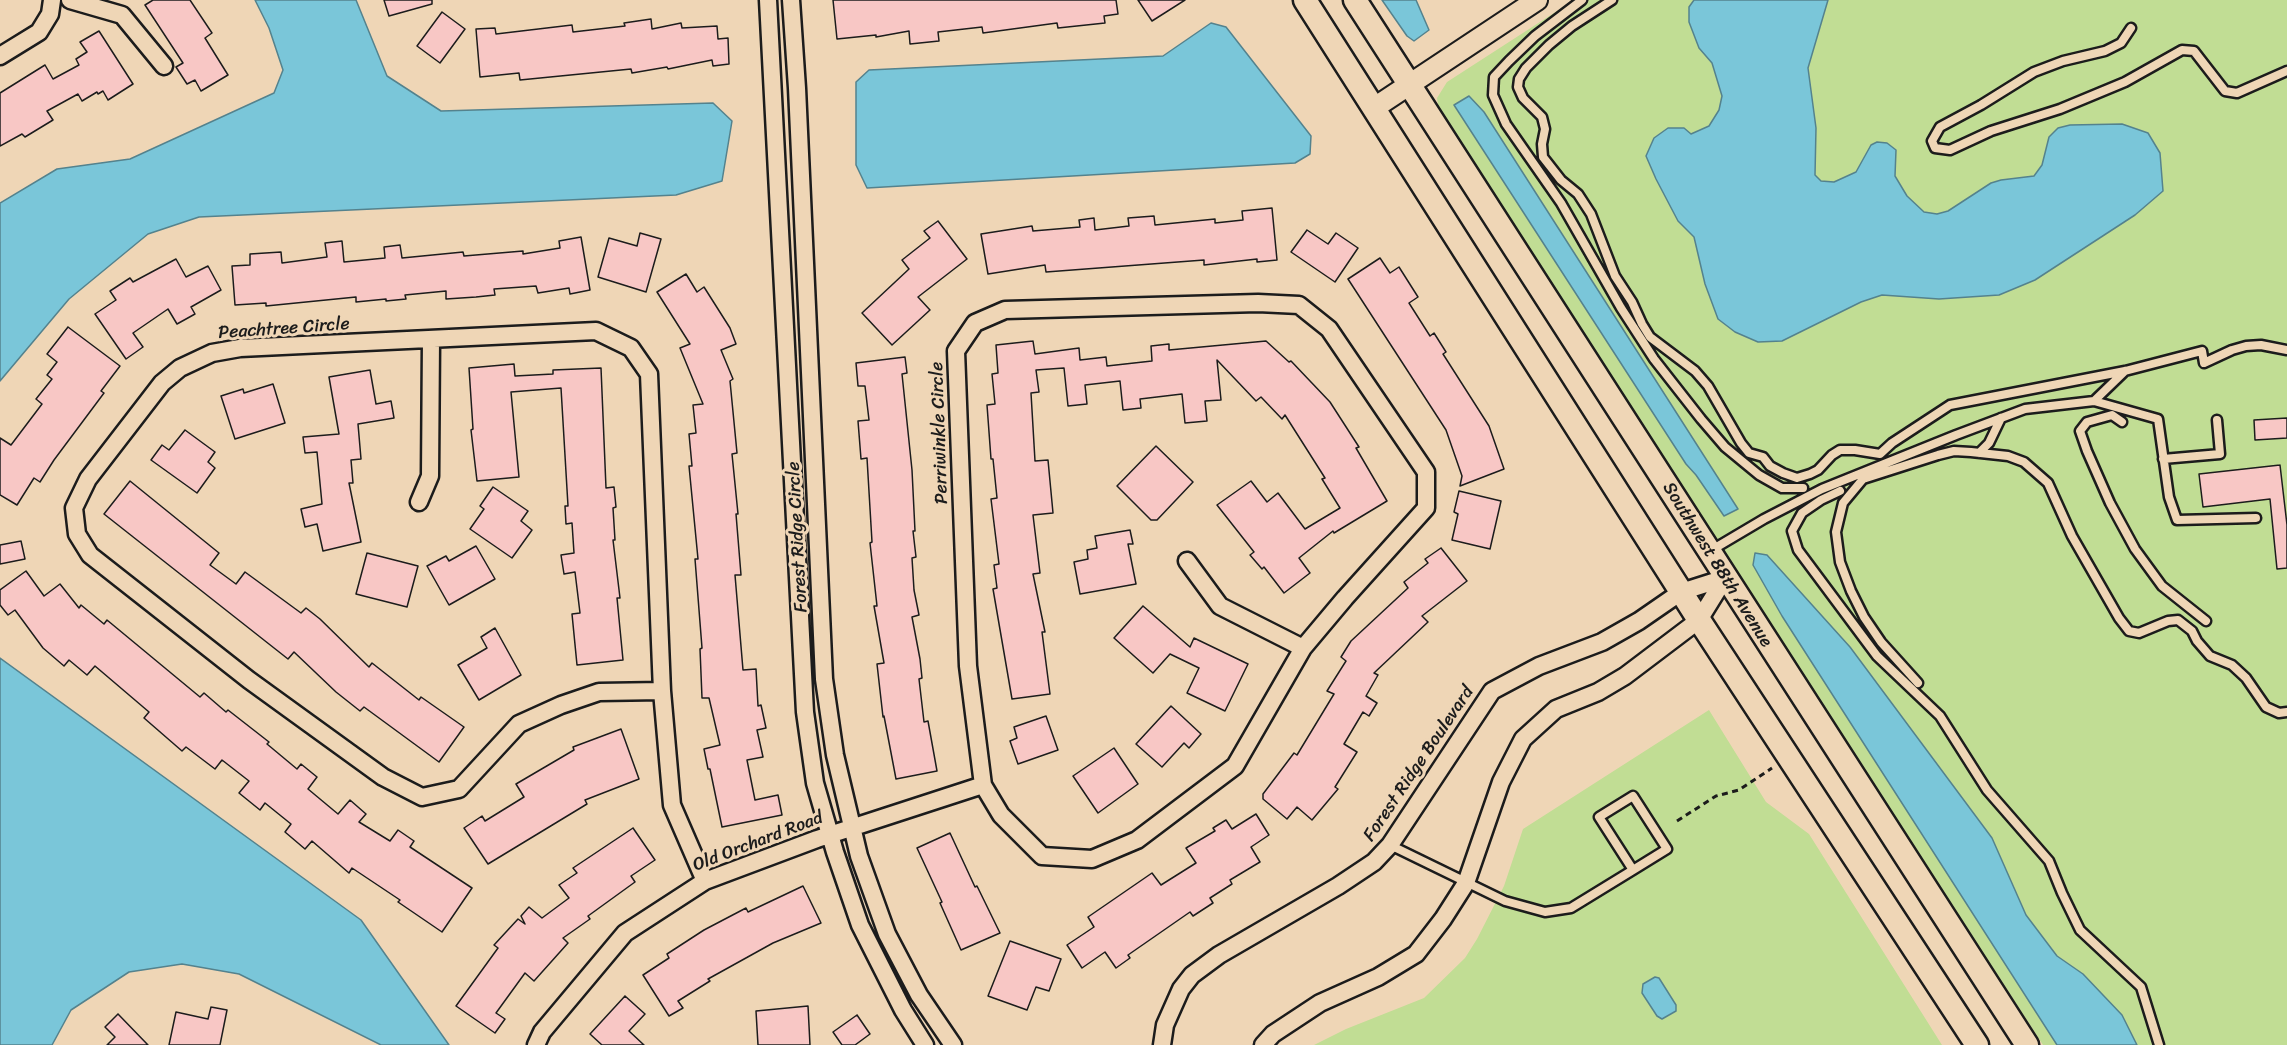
<!DOCTYPE html>
<style>
body{margin:0}
canvas{display:block;background:#efd6b6}
</style>
<canvas width="2287" height="1045"></canvas>
<script>
const ctx = document.querySelector('canvas').getContext('2d');
ctx.lineJoin = 'round';
function paint(path, color) { ctx.fillStyle = color; ctx.fill(path, 'evenodd'); }
const toPath = rows => new Path2D(rows.map(r => 'M' + r).join(''));
function trace(path, color, width, dash) { ctx.strokeStyle = color; ctx.lineWidth = width; ctx.lineCap = dash ? 'butt' : 'round'; ctx.setLineDash(dash || []); ctx.stroke(path); }
function drawText(font, color, halo, rows, align = 'center') {
  ctx.font = font + ' Sriracha,sans-serif'; ctx.lineWidth = 6; ctx.setLineDash([]); ctx.textBaseline = 'middle'; ctx.strokeStyle = halo; ctx.fillStyle = color; for (const [text, x, y, turn = 0] of rows) {
    ctx.save(); ctx.translate(x, y); ctx.rotate((+turn || 0) * Math.PI / 180); ctx.textAlign = isNaN(turn) ? turn : align; if (halo) ctx.strokeText(text, 0, 0); ctx.fillText(text, 0, 0); ctx.restore();
  }
}
const green = toPath([
 [1574,0,2287,0,2287,1045,2043,1045,1440,118,1437,98,1447,82],
 [1709,710,1766,802,1809,834,1942,1045,1314,1045,1346,1029,1424,998,1465,958,1477,939,1504,886,1523,829]
]);
const water = toPath([
 [255,0,356,0,387,76,441,111,713,103,732,121,722,181,676,195,199,217,148,234,69,299,0,381,0,203,57,169,130,159,274,93,283,70,269,28,255,0],
 [1382,0,1416,0,1429,30,1414,41,1407,36,1382,0],
 [1694,0,1828,0,1808,68,1816,128,1815,175,1821,181,1834,182,1856,172,1871,145,1877,142,1887,143,1896,150,1895,176,1907,196,1924,212,1937,214,1948,211,1991,183,2001,180,2034,176,2042,165,2049,137,2058,128,2070,125,2122,124,2148,133,2160,153,2163,191,2135,215,2035,280,1999,295,1939,299,1882,295,1861,302,1782,341,1758,342,1735,332,1718,319,1705,284,1694,237,1678,221,1656,179,1646,156,1654,138,1668,128,1684,128,1691,134,1709,126,1719,110,1722,96,1712,63,1699,48,1689,22,1689,7,1694,0],
 [1211,23,1226,27,1311,136,1310,154,1295,163,867,188,856,165,856,82,869,70,1163,56,1211,23],
 [1469,96,1484,112,1738,509,1724,516,1696,475,1686,464,1454,105,1469,96],
 [1755,553,1767,555,1850,647,1992,838,2026,915,2057,956,2083,974,2122,1015,2137,1045,2057,1045,1782,616,1753,565,1755,553],
 [0,658,361,920,449,1045,381,1045,239,974,182,964,129,972,71,1010,52,1045,0,1045,0,658],
 [1655,977,1659,978,1676,1005,1676,1011,1662,1019,1657,1016,1642,993,1643,984,1655,977]
]);
const building = toPath([
 [153,0,190,0,212,33,205,38,228,75,201,91,195,80,187,84,176,67,183,63,145,5,153,0],
 [384,0,432,0,432,4,389,16,384,0],
 [833,0,1116,0,1118,14,1104,16,1105,23,1058,28,1057,23,983,33,982,27,938,32,939,41,910,44,909,31,876,37,876,35,837,39,833,0],
 [1138,0,1185,0,1152,21,1138,0],
 [442,12,465,29,440,63,417,46,442,12],
 [651,19,652,29,681,23,682,28,717,26,718,39,728,38,729,64,713,66,712,60,668,69,667,67,632,73,631,69,520,80,519,73,480,77,476,29,495,28,496,34,572,25,573,32,625,26,624,23,651,19],
 [99,31,133,84,108,100,103,91,98,94,97,92,82,101,78,94,47,111,53,120,25,137,22,134,0,146,0,93,45,65,53,79,79,65,76,59,87,52,80,42,99,31],
 [1272,208,1277,260,1257,262,1257,259,1204,265,1204,260,1046,272,1045,265,988,274,981,234,1032,226,1033,231,1080,227,1079,220,1094,218,1095,230,1129,226,1128,218,1154,216,1155,225,1215,219,1215,223,1243,220,1242,211,1272,208],
 [938,221,967,259,918,297,930,310,892,345,862,313,909,269,902,260,930,238,924,231,938,221],
 [1307,230,1328,244,1336,233,1358,248,1335,282,1291,252,1307,230],
 [640,233,661,239,646,292,598,277,609,238,637,246,640,233],
 [581,237,590,290,570,294,569,288,538,293,536,286,494,289,495,295,476,297,446,299,446,291,405,295,406,299,386,301,386,299,356,302,356,297,266,306,266,303,235,305,232,266,250,265,250,254,281,252,282,263,327,257,325,243,342,241,344,262,385,258,384,247,400,245,402,258,463,252,464,256,523,251,523,254,560,248,559,241,581,237],
 [1380,258,1390,273,1399,267,1418,297,1409,303,1430,336,1434,333,1446,352,1443,354,1489,426,1504,469,1460,486,1462,476,1446,430,1348,279,1380,258],
 [176,259,186,277,208,266,221,290,191,307,195,314,177,324,168,309,133,333,143,347,126,359,95,314,116,300,110,291,130,278,133,282,176,259],
 [686,274,697,292,704,287,730,328,736,344,721,350,733,379,730,381,737,453,732,454,738,514,736,514,741,575,735,575,743,670,756,669,758,706,761,705,766,728,757,730,763,757,747,760,755,800,778,795,782,815,722,827,710,769,708,769,704,749,720,745,709,698,702,698,700,649,702,648,695,559,698,559,689,466,692,466,689,434,696,433,693,405,703,404,680,348,690,344,657,292,686,274],
 [68,327,120,366,101,391,104,393,54,460,40,482,34,478,17,505,0,495,0,438,11,445,42,404,36,399,52,379,47,375,57,362,47,354,68,327],
 [1033,341,1035,354,1079,348,1080,360,1106,357,1107,366,1152,361,1151,346,1169,344,1169,350,1266,341,1289,362,1291,361,1330,402,1359,447,1356,448,1387,501,1334,533,1333,531,1299,558,1310,573,1284,593,1264,567,1262,569,1250,555,1254,552,1217,505,1251,481,1267,502,1278,493,1305,529,1340,508,1322,479,1325,478,1285,415,1282,419,1261,397,1256,401,1217,360,1221,400,1205,401,1207,421,1185,423,1182,394,1140,399,1141,408,1123,410,1120,381,1085,385,1087,404,1068,406,1064,368,1036,370,1039,392,1031,393,1035,461,1048,460,1053,513,1033,515,1040,573,1033,574,1045,632,1042,632,1050,694,1012,699,993,589,997,588,994,565,999,564,991,499,997,498,993,459,991,459,987,405,995,404,992,374,998,373,996,345,1033,341],
 [905,357,907,373,902,374,912,470,915,531,913,531,916,557,912,558,914,590,919,615,912,617,920,659,922,678,919,679,924,722,928,721,937,771,896,779,884,716,883,717,877,664,884,663,874,606,877,606,870,543,872,542,867,458,861,459,858,421,869,420,865,386,858,386,856,363,905,357],
 [514,364,515,376,553,374,553,370,601,368,606,488,614,487,616,507,613,508,615,540,613,540,620,598,617,598,623,660,577,665,572,614,580,613,575,572,564,574,561,555,574,553,572,523,566,524,565,506,568,506,561,388,511,392,519,477,477,481,471,430,473,429,469,368,514,364],
 [370,370,376,404,391,401,394,418,358,424,361,459,351,460,353,483,349,483,361,542,323,551,317,524,305,527,301,509,322,504,317,452,305,453,303,437,339,434,329,377,370,370],
 [273,384,285,423,235,439,221,396,243,389,244,393,273,384],
 [2287,418,2287,438,2255,440,2254,420,2287,418],
 [185,430,215,452,208,462,215,468,197,493,151,460,162,445,169,450,185,430],
 [1156,446,1193,482,1157,520,1151,520,1117,486,1156,446],
 [2280,465,2287,525,2287,568,2277,569,2270,499,2203,507,2199,474,2280,465],
 [130,481,219,553,210,565,236,584,245,572,301,613,306,608,320,619,369,667,372,663,419,700,421,697,464,727,439,762,364,707,360,711,336,692,294,652,288,659,104,514,130,481],
 [493,487,528,511,521,521,532,530,512,558,470,529,484,509,480,506,493,487],
 [1459,491,1501,501,1490,549,1452,540,1458,514,1454,512,1459,491],
 [1130,530,1133,544,1128,544,1136,584,1080,594,1074,562,1088,559,1087,550,1097,548,1095,536,1130,530],
 [21,541,25,559,0,564,0,545,21,541],
 [476,546,495,579,449,605,427,566,446,556,449,561,476,546],
 [1441,548,1467,581,1422,616,1428,622,1374,673,1378,675,1366,696,1377,703,1369,716,1363,712,1344,744,1357,752,1335,787,1338,789,1312,820,1297,807,1287,819,1263,799,1263,794,1294,753,1297,755,1334,694,1327,691,1346,661,1341,657,1351,641,1408,588,1404,582,1428,563,1425,559,1441,548],
 [367,553,418,566,407,607,356,594,367,553],
 [26,571,44,596,60,584,79,608,81,605,104,624,107,620,200,697,204,693,226,712,228,710,269,742,267,744,297,769,301,764,317,777,308,789,338,814,350,800,366,814,359,822,390,841,398,830,414,841,410,847,472,888,442,932,398,902,400,900,352,868,349,873,312,841,305,849,285,832,291,824,265,803,260,810,239,793,249,781,222,760,215,769,186,747,182,751,144,718,149,712,95,666,87,675,69,660,64,666,43,648,15,610,8,615,0,605,0,590,26,571],
 [1143,606,1190,647,1194,638,1248,664,1225,711,1187,693,1199,668,1170,654,1153,673,1114,638,1143,606],
 [495,628,521,675,479,700,458,665,487,648,481,637,495,628],
 [1171,706,1201,734,1189,748,1184,743,1162,767,1136,744,1171,706],
 [1046,716,1058,750,1018,764,1010,741,1017,738,1014,727,1046,716],
 [621,729,639,779,585,800,587,804,488,864,464,828,482,816,485,821,524,797,516,784,574,750,573,747,621,729],
 [1114,748,1138,784,1098,813,1073,776,1114,748],
 [1256,814,1269,835,1251,847,1260,862,1230,880,1232,884,1210,898,1213,903,1193,916,1190,912,1128,955,1130,958,1116,968,1105,952,1082,968,1067,945,1094,927,1088,917,1152,873,1161,885,1196,863,1186,848,1215,831,1213,828,1226,820,1232,829,1256,814],
 [633,828,655,860,631,876,635,882,588,916,590,919,563,938,568,943,534,981,525,973,496,1013,505,1019,495,1033,456,1006,498,948,494,945,518,919,525,924,521,916,529,907,542,918,569,898,559,885,577,873,573,868,633,828],
 [950,833,975,887,977,886,1000,933,961,950,940,903,942,902,917,848,950,833],
 [803,886,821,923,773,943,708,979,710,981,678,1001,683,1008,669,1016,643,975,669,958,667,954,704,930,746,908,748,912,803,886],
 [1010,941,1061,959,1049,991,1036,987,1027,1010,988,996,1010,941],
 [625,996,645,1014,629,1031,644,1045,602,1045,590,1034,625,996],
 [808,1006,810,1045,758,1045,756,1011,808,1006],
 [211,1007,227,1010,220,1045,169,1045,176,1012,208,1019,211,1007],
 [118,1014,148,1045,107,1045,115,1037,105,1027,118,1014],
 [857,1015,870,1034,855,1045,842,1045,833,1032,857,1015]
]);
const path = toPath([
 [1677,821,1716,796,1739,790,1772,768]
]);
const service = toPath([
 [1582,0,1535,36,1509,61,1494,77,1493,95,1506,124,1561,203,1621,308,1654,359,1701,419,1725,447,1759,475,1782,488,1803,488],
 [1612,0,1572,26,1549,45,1526,68,1519,79,1518,87,1523,98,1542,117,1545,129,1542,144,1543,157,1561,180,1578,194,1591,214,1615,276,1632,302,1642,324,1650,337,1695,371,1708,386,1741,443,1749,453,1763,457,1770,466,1783,473,1797,478,1810,474,1818,470,1832,455,1840,450,1855,450,1880,454,1892,443,1950,405,2125,371,2202,351,2204,363,2232,350,2246,346,2261,345,2287,350],
 [2131,28,2121,43,2105,51,2063,61,2034,72,1981,105,1940,127,1932,141,1935,148,1950,150,1991,131,2060,109,2125,82,2182,50,2194,51,2225,91,2237,93,2287,71],
 [2094,401,2125,371],
 [2122,422,2112,415,2087,422,2080,431,2087,451,2110,503,2135,549,2162,586,2206,621],
 [1979,453,1989,443,2001,418],
 [2163,459,2220,454,2217,420],
 [1840,491,1821,500,1802,513,1792,531,1798,550,1877,656,1940,716,1987,790,2049,861,2062,893,2080,930,2141,987,2159,1045],
 [1710,551,1764,519,1822,489,1956,435,2025,409,2094,401,2158,419,2169,497,2177,520,2256,518],
 [1918,683,1881,642,1864,617,1851,591,1840,562,1836,532,1843,503,1863,479,1938,455,1954,451,1971,452,2008,456,2024,462,2048,483,2072,536,2119,618,2129,631,2139,633,2168,621,2178,620,2192,631,2197,641,2210,656,2232,665,2246,678,2266,707,2279,713,2287,712],
 [1390,845,1505,901,1545,912,1571,908,1633,870,1667,849,1633,796,1599,817,1633,870]
]);
const minor = toPath([
 [70,0,122,15,164,66],
 [768,0,805,712,815,783,835,852,860,925,903,1010,925,1045],
 [791,0,797,88,824,679,835,755,859,856,887,934,919,995,953,1045],
 [0,56,39,32,50,14,52,0],
 [1258,303,1299,305,1329,329,1426,472,1426,508,1345,598,1303,648,1235,766,1137,840,1092,859,1042,856,1001,815,983,785,968,666,956,351,975,323,1005,310,1258,303],
 [419,502,430,476,431,340],
 [1187,561,1220,606,1303,648],
 [662,691,599,692,561,705,519,724,459,789,422,797,383,777,249,680,90,555,77,534,74,508,88,479,162,383,180,368,212,353,240,348,596,331,631,348,649,374,662,691,672,805,705,881],
 [536,1045,542,1032,625,933,705,881,817,839,983,785],
 [1162,1045,1165,1025,1181,989,1192,975,1219,955,1338,886,1374,862,1390,845,1492,691,1539,666,1602,642,1639,621,1681,592,1725,578],
 [1263,1045,1273,1034,1320,1003,1378,977,1416,954,1443,919,1466,883,1501,782,1523,739,1556,709,1598,692,1625,676,1699,620,1725,578]
]);
const tertiary = toPath([
 [1374,108,1537,0]
]);
const secondary = toPath([
 [1305,0,1699,620,1977,1045],
 [1355,0,2027,1045]
]);
const streetNames = [
 ["Peachtree Circle",284,329,-4],
 ["Perriwinkle Circle",940,433,-92],
 ["Forest Ridge Circle",798,537,-93],
 ["Southwest 88th Avenue",1717,565,58],
 ["Forest Ridge Boulevard",1419,764,-56],
 ["Old Orchard Road",758,842,-21]
];
paint(green, '#c1dd94');
paint(water, '#7ac6d9');
trace(water, '#54828d', 1.5);
paint(building, '#f8c7c5');
trace(building, '#1c1c1c', 1.5);
trace(service, '#1c1c1c', 13);
trace(minor, '#1c1c1c', 21);
trace(tertiary, '#1c1c1c', 24);
trace(secondary, '#1c1c1c', 27);
trace(path, '#1c1c1c', 3, [6, 4.5]);
trace(service, '#efd6b6', 8);
trace(minor, '#efd6b6', 16);
trace(tertiary, '#efd6b6', 20);
trace(secondary, '#efd6b6', 22);
drawText('18px', '#1c1c1c', '#efd6b6', streetNames);
</script>
